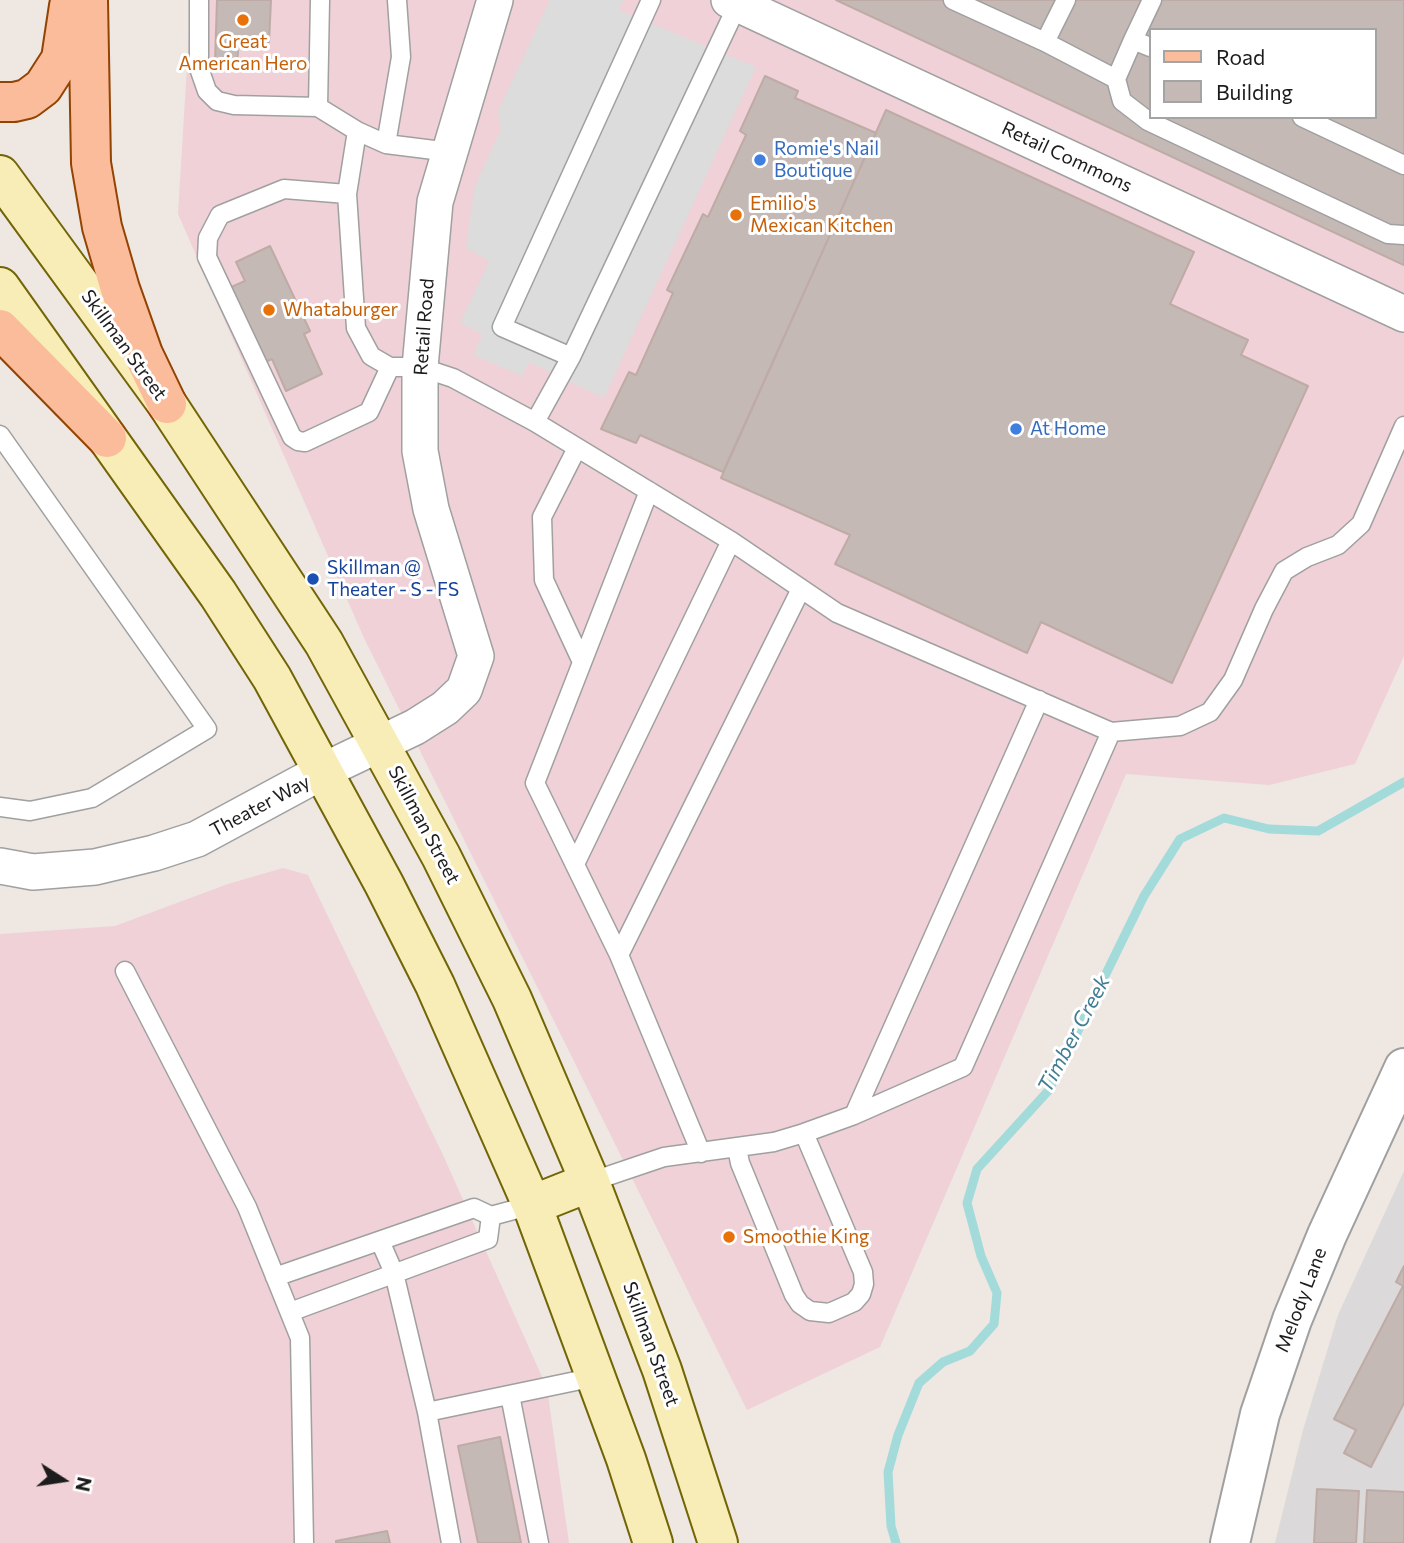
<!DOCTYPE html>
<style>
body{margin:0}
#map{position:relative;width:1404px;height:1543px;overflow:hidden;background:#eee7e2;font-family:Commissioner,sans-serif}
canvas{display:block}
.legend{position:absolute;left:1149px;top:28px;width:228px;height:91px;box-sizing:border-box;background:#fff;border:2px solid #a4a4a4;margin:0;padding:9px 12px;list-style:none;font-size:21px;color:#1c1c1c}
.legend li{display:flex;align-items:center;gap:14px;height:35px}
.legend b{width:35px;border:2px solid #a4a4a4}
.north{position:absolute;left:28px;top:1445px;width:70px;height:70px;-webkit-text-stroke:5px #fff;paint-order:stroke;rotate:102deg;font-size:19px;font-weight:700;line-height:28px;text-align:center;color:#1c1c1c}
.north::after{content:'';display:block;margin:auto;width:24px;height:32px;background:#1c1c1c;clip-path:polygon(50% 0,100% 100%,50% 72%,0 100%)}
</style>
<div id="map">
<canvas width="1404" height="1543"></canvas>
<ul class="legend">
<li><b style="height:9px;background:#fabc9b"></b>Road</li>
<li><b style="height:19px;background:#c5b9b6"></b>Building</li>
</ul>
<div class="north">N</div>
</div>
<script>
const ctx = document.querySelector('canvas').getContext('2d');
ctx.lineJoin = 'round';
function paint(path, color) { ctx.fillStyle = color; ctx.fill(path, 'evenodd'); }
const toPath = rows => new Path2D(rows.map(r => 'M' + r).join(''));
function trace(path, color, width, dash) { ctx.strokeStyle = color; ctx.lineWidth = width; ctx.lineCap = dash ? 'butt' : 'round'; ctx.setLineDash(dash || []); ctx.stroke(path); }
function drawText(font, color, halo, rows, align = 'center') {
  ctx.font = font + ' Commissioner,sans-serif'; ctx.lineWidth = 6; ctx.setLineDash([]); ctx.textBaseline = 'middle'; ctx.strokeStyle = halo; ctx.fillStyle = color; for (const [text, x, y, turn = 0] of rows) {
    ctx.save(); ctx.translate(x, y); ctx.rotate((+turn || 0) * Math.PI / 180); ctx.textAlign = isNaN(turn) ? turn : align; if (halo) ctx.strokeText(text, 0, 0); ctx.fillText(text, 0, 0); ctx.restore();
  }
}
const residential = toPath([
 [1404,1171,1404,1543,1275,1543,1303,1430,1338,1315]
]);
const commercial = toPath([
 [191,0,1404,0,1404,656,1355,764,1269,785,1126,774,880,1347,747,1410,364,638,178,214],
 [1150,30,1374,30,1374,117,1150,117],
 [283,868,308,875,443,1155,547,1388,569,1543,0,1543,0,934,115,926,228,884]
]);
const parking = toPath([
 [550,0,623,0,619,10,756,67,604,398,529,362,522,376,474,355,482,334,460,323,489,261,466,248,474,188,501,129,498,111]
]);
const stream = toPath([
 [896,1543,891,1526,888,1472,898,1435,919,1383,943,1362,970,1351,994,1324,997,1293,981,1256,967,1203,977,1169,1049,1090,1144,896,1180,839,1224,818,1269,829,1318,831,1404,782]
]);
const building = toPath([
 [217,0,271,0,269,42,239,41,237,63,215,62,217,0],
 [836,0,1404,0,1404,265,836,0],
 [1150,30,1374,30,1374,117,1150,117,1150,30],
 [765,76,798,91,795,98,876,133,723,472,640,435,636,443,601,429,629,372,636,375,673,293,667,290,703,214,708,217,746,135,740,131,765,76],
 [886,110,1194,252,1170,304,1248,340,1241,355,1308,386,1172,683,1041,622,1027,653,835,564,850,535,721,478,886,110],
 [270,246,310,331,304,334,322,374,286,391,272,359,263,363,229,288,245,281,236,262,270,246],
 [1404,1266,1404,1403,1371,1467,1344,1453,1356,1430,1334,1419,1403,1286,1396,1282,1404,1266],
 [500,1437,521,1543,478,1543,458,1446,500,1437],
 [1317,1489,1359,1491,1356,1543,1314,1543,1317,1489],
 [1367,1490,1404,1492,1404,1543,1364,1543,1367,1490],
 [387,1531,390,1543,336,1543,336,1541,387,1531]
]);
const service = toPath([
 [199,0,199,68,207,91,217,101,234,105,318,107],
 [320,0,318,107,357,131,386,144,450,152],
 [953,0,1045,42,1066,0],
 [1045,42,1116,79,1133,40],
 [1150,47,1133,40,1152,0],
 [1116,79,1122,101,1148,121,1388,234,1404,235],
 [1302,117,1404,165],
 [357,131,347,194,356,328,371,356,390,367,420,367,453,378,535,422,731,541,837,613,1111,732,963,1067,854,1115,804,1133,774,1142,664,1157,590,1182],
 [386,144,401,57,397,0],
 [347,194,284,189,220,215,208,238,207,257,292,437,298,441,305,442,369,412,390,367],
 [571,357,502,327,651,0],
 [535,422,571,357,738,4],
 [0,435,207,729,92,798,30,811,0,807],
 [577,448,542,517,544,580,582,662],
 [649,491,535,783,619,955,701,1153],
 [1111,732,1180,726,1210,712,1233,680,1264,609,1284,571,1307,557,1338,545,1361,524,1404,426],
 [575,864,731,541],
 [619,955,801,589],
 [125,971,247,1207,300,1338,304,1543],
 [854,1115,1039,700],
 [737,1148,740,1163,794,1295,800,1304,810,1311,829,1313,854,1302,861,1294,864,1284,863,1272,804,1133],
 [380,1241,394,1273,427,1412,595,1377],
 [275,1277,474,1208,491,1216,532,1205],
 [290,1312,488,1239,491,1216],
 [510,1395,539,1543],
 [427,1412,451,1543]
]);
const minor = toPath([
 [729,0,1404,314],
 [0,866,33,872,95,867,154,853,197,839,323,771,415,727,445,708,464,690,476,656,431,509,420,451,420,367,435,202,495,0]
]);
const tertiary = toPath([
 [1230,1543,1260,1414,1292,1320,1327,1235,1404,1068]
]);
const secondary = toPath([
 [0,175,167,404,324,643,441,856,512,999,590,1182,662,1370,718,1543],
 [0,287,218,594,272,678,384,884,435,985,532,1205,626,1459,653,1543],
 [532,1205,590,1182]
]);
const primary = toPath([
 [88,0,91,163,102,227,120,289,143,354,167,404],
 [0,102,14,102,27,99,43,87,61,59,69,6],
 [0,329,107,438]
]);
const markers = [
 [243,20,7,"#e8710a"],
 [760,160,7,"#3f7fe0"],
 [736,215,7,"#e8710a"],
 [269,310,7,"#e8710a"],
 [1016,429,7,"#3f7fe0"],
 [313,579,7,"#1a4fb4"],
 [729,1237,7,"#e8710a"]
];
const foodNames = [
 ["Great",243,42,"center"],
 ["American Hero",243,64,"center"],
 ["Emilio's",750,204],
 ["Mexican Kitchen",750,226],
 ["Whataburger",283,310],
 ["Smoothie King",743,1237]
];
const shopNames = [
 ["Romie's Nail",774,149],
 ["Boutique",774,171],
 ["At Home",1030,429]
];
const streetNames = [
 ["Retail Commons",1067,157,25],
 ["Retail Road",424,327,-86],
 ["Skillman Street",124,345,54],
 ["Theater Way",260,806,-28],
 ["Skillman Street",424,825,62],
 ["Melody Lane",1301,1300,-69],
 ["Skillman Street",651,1344,70]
];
const transitNames = [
 ["Skillman @",327,568],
 ["Theater - S - FS",327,590]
];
const waterNames = [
 ["Timber Creek",1074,1034,-62]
];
paint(residential, '#dbd9da');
paint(commercial, '#efd1d7');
paint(parking, '#dcdcdc');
trace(stream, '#a3dbdb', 9);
paint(building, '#c5b9b6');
trace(building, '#bfaba5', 2);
trace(service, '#a0a0a0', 21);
trace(minor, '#a0a0a0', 38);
trace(tertiary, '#a0a0a0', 42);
trace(secondary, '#716506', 42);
trace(primary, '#934302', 42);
trace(service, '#fff', 18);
trace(minor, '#fff', 35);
trace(tertiary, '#fff', 38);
trace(secondary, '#f8edb6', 38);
trace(primary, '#fabc9b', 38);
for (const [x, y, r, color] of markers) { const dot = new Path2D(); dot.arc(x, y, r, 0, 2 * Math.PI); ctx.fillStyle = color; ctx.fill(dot); trace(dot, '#fff', 2.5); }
drawText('19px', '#c56008', '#fff', foodNames, 'left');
drawText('19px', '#366cbe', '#fff', shopNames, 'left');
drawText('19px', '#1c1c1c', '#fff', streetNames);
drawText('19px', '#164399', '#fff', transitNames, 'left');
drawText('italic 21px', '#427d93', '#fff', waterNames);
</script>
